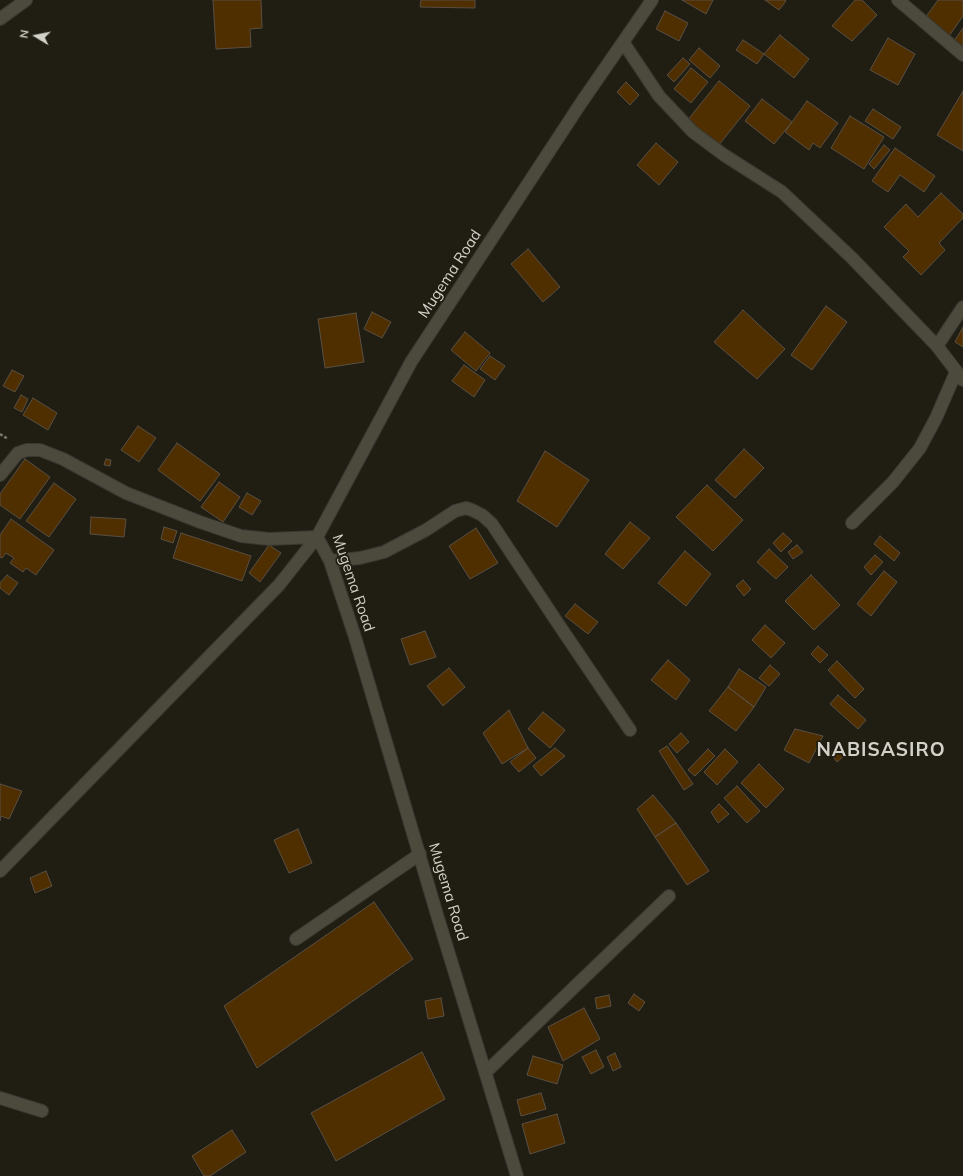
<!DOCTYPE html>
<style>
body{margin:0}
#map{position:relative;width:963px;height:1176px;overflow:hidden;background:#201e12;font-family:Mulish,sans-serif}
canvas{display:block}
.north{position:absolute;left:16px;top:16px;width:40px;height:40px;-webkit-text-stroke:3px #201e12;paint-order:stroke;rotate:280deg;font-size:11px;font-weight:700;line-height:16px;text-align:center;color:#d3d2ca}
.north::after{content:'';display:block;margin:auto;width:14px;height:18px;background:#d3d2ca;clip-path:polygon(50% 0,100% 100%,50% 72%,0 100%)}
</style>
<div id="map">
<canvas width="963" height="1176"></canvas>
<div class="north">N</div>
</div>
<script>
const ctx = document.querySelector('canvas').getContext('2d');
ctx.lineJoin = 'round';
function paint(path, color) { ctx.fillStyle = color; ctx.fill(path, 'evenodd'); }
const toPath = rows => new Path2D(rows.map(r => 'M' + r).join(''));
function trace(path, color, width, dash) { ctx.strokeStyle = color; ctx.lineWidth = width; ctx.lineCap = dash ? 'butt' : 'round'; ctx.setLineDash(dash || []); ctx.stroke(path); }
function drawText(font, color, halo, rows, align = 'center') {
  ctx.font = font + ' Mulish,sans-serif'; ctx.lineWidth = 3.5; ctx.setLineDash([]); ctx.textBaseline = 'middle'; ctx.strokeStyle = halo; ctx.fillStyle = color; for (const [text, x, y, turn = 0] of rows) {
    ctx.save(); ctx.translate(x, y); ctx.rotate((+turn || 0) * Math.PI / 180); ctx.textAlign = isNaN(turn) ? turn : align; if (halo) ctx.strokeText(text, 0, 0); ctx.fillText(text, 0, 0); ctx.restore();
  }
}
const building = toPath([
 [213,0,261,0,262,28,250,29,251,47,216,49,213,0],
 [421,0,475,0,475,8,420,7,421,0],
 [682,0,713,0,706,14,682,0],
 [765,0,785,0,786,1,779,10,765,0],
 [855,0,862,0,877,15,852,41,832,26,855,0],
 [938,0,963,0,963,16,949,36,925,18,938,0],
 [665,11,688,23,679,41,656,29,665,11],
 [963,28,963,52,952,44,963,28],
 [780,35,809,59,794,78,764,54,780,35],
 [888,38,915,54,898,85,870,70,888,38],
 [743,40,764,54,757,64,736,50,743,40],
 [699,48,720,66,710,78,689,60,699,48],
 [683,58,690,64,674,82,667,75,683,58],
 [691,68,708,82,691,103,674,89,691,68],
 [719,81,750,106,718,146,687,121,719,81],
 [626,82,639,95,630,105,617,92,626,82],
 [963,91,963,151,937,135,963,91],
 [762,99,792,122,774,144,745,121,762,99],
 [807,101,838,123,820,148,813,143,809,150,785,132,807,101],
 [873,109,901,127,893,139,865,121,873,109],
 [850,116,884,137,864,169,831,148,850,116],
 [656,143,678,162,659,185,637,165,656,143],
 [884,145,890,150,874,169,869,164,884,145],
 [895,148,935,176,924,192,900,175,888,192,872,181,895,148],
 [941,193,963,214,963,218,939,243,945,250,921,275,903,257,909,251,884,227,906,204,918,217,941,193],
 [528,249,560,287,543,302,511,264,528,249],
 [826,306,847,322,812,370,791,355,826,306],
 [743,310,785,349,757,379,714,342,743,310],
 [372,312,391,322,382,338,364,329,372,312],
 [356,313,364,362,325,368,318,319,356,313],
 [963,327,963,347,955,342,963,327],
 [465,332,490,353,476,371,451,350,465,332],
 [490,356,505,366,495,380,480,369,490,356],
 [464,365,485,380,474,397,452,381,464,365],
 [12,370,24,376,15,392,3,386,12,370],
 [21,395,28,399,22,412,14,408,21,395],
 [33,398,57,413,48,430,23,415,33,398],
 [138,426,156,438,139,462,121,450,138,426],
 [177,443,220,474,200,501,158,470,177,443],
 [744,449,764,468,735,498,715,480,744,449],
 [545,451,589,480,557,527,517,501,545,451],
 [25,459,50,477,20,519,0,505,0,494,25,459],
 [106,459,111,460,110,466,104,465,106,459],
 [219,482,240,497,223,522,201,507,219,482],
 [54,483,76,499,49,537,26,521,54,483],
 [707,485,743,520,713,551,676,517,707,485],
 [247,493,261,501,252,515,239,507,247,493],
 [91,517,126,519,124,537,90,534,91,517],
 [11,519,54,550,36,575,26,568,23,572,10,563,14,558,6,553,2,558,0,557,0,535,11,519],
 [630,522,650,538,623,569,605,554,630,522],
 [164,527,177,531,173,543,161,539,164,527],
 [476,528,498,563,470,579,449,546,476,528],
 [181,533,251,556,242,581,173,558,181,533],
 [783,533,792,541,781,552,773,543,783,533],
 [880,536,900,553,894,561,874,544,880,536],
 [269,545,281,553,260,582,249,573,269,545],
 [797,545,803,552,793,559,788,552,797,545],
 [769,549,788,567,776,579,757,562,769,549],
 [685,551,711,574,686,606,658,583,685,551],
 [875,555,883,562,871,575,864,567,875,555],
 [884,571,897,582,871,616,857,604,884,571],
 [7,575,18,583,9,595,0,588,0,583,7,575],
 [811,575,840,605,814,630,785,601,811,575],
 [743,580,751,589,744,596,736,586,743,580],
 [575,604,598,622,588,634,565,616,575,604],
 [765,625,785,643,771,658,752,640,765,625],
 [425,631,436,657,410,665,401,639,425,631],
 [818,646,828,655,820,663,811,654,818,646],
 [668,660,690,680,676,700,651,680,668,660],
 [837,661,864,689,855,698,828,670,837,661],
 [770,665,780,674,769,686,759,678,770,665],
 [449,668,465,687,443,706,427,686,449,668],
 [739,669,766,687,754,707,728,687,739,669],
 [728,687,754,707,736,731,709,711,728,687],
 [838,695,866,720,858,729,830,704,838,695],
 [509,710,528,748,502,764,483,733,509,710],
 [543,712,565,730,550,748,528,729,543,712],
 [795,729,823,736,809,763,784,750,795,729],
 [681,733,689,742,677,753,669,744,681,733],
 [667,746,693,784,684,790,659,751,667,746],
 [837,747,844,756,837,762,830,753,837,747],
 [528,748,536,758,519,772,510,762,528,748],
 [555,748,565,756,541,776,533,766,555,748],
 [708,749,715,756,695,776,688,770,708,749],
 [725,749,738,762,717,785,704,772,725,749],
 [759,764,784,789,766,808,741,783,759,764],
 [0,784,22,791,9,819,1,816,0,821,0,784],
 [737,786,760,811,747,823,724,798,737,786],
 [653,795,676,823,655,837,637,809,653,795],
 [719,804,729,814,718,823,711,812,719,804],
 [676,823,709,871,687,885,655,837,676,823],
 [298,829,312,863,289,873,274,840,298,829],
 [46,871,52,886,35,893,30,878,46,871],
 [374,902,413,959,257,1068,224,1006,374,902],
 [634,994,645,1002,639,1011,628,1003,634,994],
 [609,995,611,1006,597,1009,595,998,609,995],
 [441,998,444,1016,428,1019,425,1001,441,998],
 [584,1008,600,1039,563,1061,548,1027,584,1008],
 [596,1050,604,1067,591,1074,582,1057,596,1050],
 [422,1052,445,1099,336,1161,311,1113,422,1052],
 [615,1053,621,1067,613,1071,607,1057,615,1053],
 [533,1056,563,1065,557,1084,527,1075,533,1056],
 [541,1093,546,1109,521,1116,517,1100,541,1093],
 [557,1114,565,1143,530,1154,522,1124,557,1114],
 [232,1130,246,1152,210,1176,204,1176,192,1156,232,1130]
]);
const path = toPath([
 [0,434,8,439]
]);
const minor = toPath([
 [898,0,963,55],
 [0,19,26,0],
 [623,42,659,96,693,132,724,155,782,192,852,258,937,346,963,380],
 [937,346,963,307],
 [0,475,18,453,27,450,40,450,63,459,126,493,200,522,241,536,269,539,317,537],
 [852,523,893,482,920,448,936,418,956,372],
 [330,561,360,558,384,552,426,530,455,511,466,508,472,510,482,515,492,524,557,622,630,730],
 [0,871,279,585,317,537],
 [296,939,420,854],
 [486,1072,669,896],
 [0,1098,42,1111],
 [517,1176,438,918,355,637,330,561,317,537,411,362,581,103,652,0]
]);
const streetNames = [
 ["Mugema Road",450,274,-57],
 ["Mugema Road",353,583,71],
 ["Mugema Road",448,892,73]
];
const districtNames = [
 ["NABISASIRO",881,750]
];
paint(building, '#4f2f00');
trace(building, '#594f44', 1);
trace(minor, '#393831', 14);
trace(path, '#7a786e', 2.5, [3, 2]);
trace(minor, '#4b4a3d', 12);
drawText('15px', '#d3d2ca', '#201e12', streetNames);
ctx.letterSpacing = '1px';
drawText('bold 19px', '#d3d2ca', '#201e12', districtNames);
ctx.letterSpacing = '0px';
</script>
